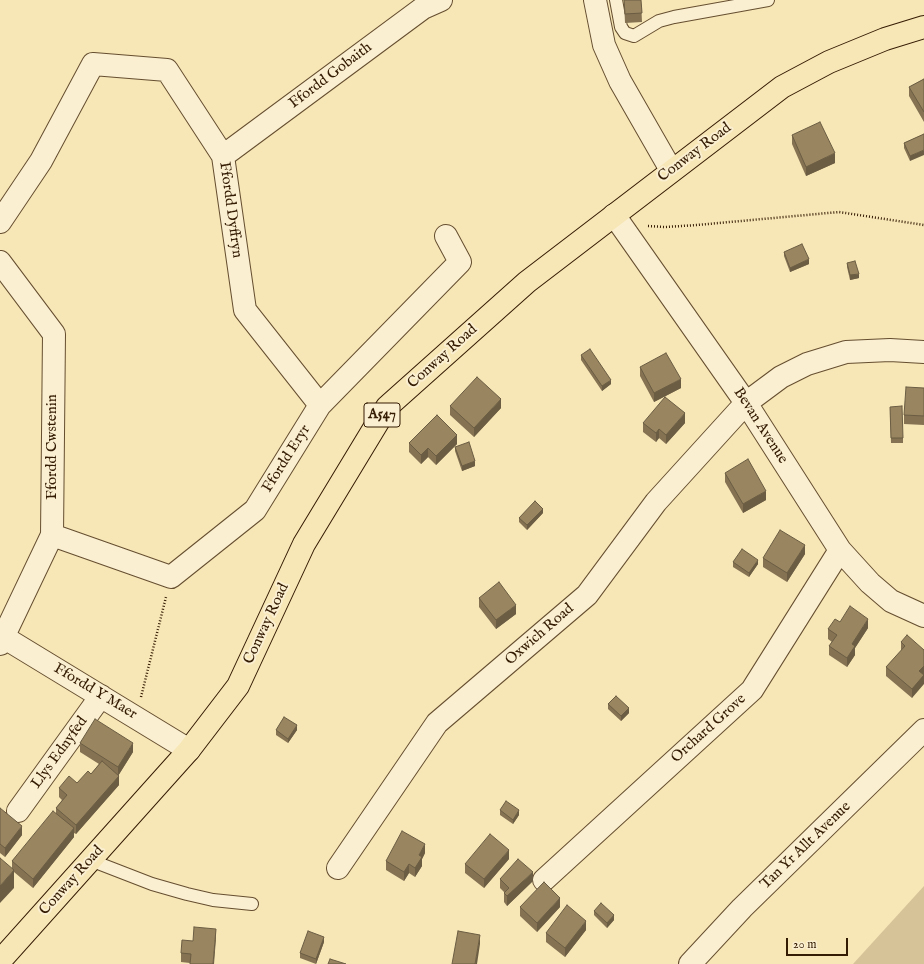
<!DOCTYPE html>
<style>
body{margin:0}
#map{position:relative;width:924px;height:964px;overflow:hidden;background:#f7e6b6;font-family:"IM FELL English",serif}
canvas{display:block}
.scale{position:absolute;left:786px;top:938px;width:62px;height:18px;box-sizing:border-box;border:2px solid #341b03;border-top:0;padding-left:5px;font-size:12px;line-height:14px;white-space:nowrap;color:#341b03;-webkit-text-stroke:3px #faefd0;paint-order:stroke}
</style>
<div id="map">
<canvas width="924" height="964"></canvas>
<div class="scale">20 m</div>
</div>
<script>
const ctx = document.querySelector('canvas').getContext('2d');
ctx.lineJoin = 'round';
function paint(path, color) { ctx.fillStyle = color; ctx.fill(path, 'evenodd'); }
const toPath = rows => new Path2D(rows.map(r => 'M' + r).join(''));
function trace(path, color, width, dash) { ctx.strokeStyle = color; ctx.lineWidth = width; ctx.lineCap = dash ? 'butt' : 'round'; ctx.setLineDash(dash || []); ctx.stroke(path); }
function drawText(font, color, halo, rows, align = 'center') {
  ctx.font = font + ' "IM FELL English",serif'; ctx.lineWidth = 4; ctx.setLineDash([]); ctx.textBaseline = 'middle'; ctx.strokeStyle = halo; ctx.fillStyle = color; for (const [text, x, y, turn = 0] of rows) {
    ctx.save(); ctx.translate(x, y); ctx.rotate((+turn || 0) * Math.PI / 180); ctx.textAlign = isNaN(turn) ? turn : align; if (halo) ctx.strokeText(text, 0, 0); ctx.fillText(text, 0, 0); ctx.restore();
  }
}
const green = toPath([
 [924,886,924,964,853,964]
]);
const path = toPath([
 [648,226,665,227,697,225,839,212,924,225],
 [141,697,166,597]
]);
const lane = toPath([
 [616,0,621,27,625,33,634,36,659,21,674,17,768,0],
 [90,860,152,884,187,894,213,900,252,904]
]);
const street = toPath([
 [595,0,604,45,620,81,671,170],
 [223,156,423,8,441,0],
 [614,215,746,403,840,550,870,583,891,601,924,616],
 [0,222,41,161,93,64,167,70,223,156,245,310,320,405],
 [0,262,54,334,52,535,0,644],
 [52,535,171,577,255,510,320,405,460,262,446,236],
 [0,635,189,750],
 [18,811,101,696],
 [338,868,437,723,587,595,656,502,746,403,781,377,807,364,846,352,890,350,924,352],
 [544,880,752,690,840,550],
 [690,964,742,908,924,730]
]);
const primary = toPath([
 [0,961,189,750,238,686,304,544,387,407,527,282,782,87,829,62,885,39,924,27]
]);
const wall = toPath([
 [624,0,641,0,642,22,625,23],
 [924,79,924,122,909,96,909,87],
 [924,134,910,161,904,148,904,143],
 [792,135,835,163,806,176,792,144],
 [784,252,809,264,790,272,784,256],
 [847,263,859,278,850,280,847,267],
 [581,355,611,384,602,391,581,360],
 [640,367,681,388,654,402,640,376],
 [924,388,924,425,904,424,904,415],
 [450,406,501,408,474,437,450,415],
 [890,407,903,438,903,443,891,443],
 [643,423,685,423,666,444,659,438,656,442,643,432],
 [409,443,457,444,436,465,428,457,421,464,409,452],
 [455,447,475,466,462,471,455,451],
 [725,473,766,500,743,513,725,482],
 [543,513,527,530,519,522,519,518],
 [805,554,787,582,763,567,763,558],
 [733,562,758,564,749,577,733,567],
 [479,598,516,614,496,629,479,607],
 [840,622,868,628,855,648,855,655,847,667,829,655,829,646,832,642,828,639,828,629],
 [901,642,924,650,912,698,886,676,886,667,901,651],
 [608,704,629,713,621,721,608,709],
 [276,730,297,730,288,743,276,735],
 [80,743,133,752,118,776,119,785,76,834,74,833,74,837,33,888,14,872,14,888,12,868,12,861,56,813,56,808,62,800,59,797,59,788,77,783,91,774,99,764,80,752],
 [0,808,22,835,5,857,0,853],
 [500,810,519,815,513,824,500,815],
 [425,853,422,859,422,866,415,877,409,873,404,881,386,870,386,861],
 [509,859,484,888,465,873,465,864],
 [500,879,533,881,507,906,504,902,504,892,500,888],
 [520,907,560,907,537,932,520,916],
 [594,911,614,920,607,928,594,915],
 [586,930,565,957,546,942,546,933],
 [216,938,190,963,181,962,181,953,193,941],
 [324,942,316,964,300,958,300,953]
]);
const shadedWall = toPath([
 [924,150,924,155,910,161,910,156],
 [835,153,835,163,806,176,806,167],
 [809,259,809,264,790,272,790,268],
 [859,274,859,278,850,280,850,275],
 [681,379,681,388,654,402,654,393],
 [611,380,611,384,602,391,602,386],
 [501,399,501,408,474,437,474,428],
 [685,413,685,423,666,444,666,435],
 [659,429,659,438,656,442,656,433],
 [457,435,457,444,436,465,436,456],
 [428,448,428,457,421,464,421,455],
 [475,461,475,466,462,471,462,466],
 [766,491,766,500,743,513,743,504],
 [543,509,543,513,527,530,527,525],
 [805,545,805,554,787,582,787,573],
 [758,560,758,564,749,577,749,573],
 [516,605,516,614,496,629,496,620],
 [868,619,868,628,855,648,855,655,847,667,847,658,852,644],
 [924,666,924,684,912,698,912,689,919,671],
 [629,708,629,713,621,721,621,716],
 [297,725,297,730,288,743,288,739],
 [133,743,133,752,118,776,118,767],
 [119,776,119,785,76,834,76,825],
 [519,810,519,815,513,824,513,820],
 [22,826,22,835,5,857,5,848],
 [74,828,74,837,33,888,33,879],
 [425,844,425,853,422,859,422,866,415,877,415,868,419,855],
 [509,850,509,859,484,888,484,879],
 [409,864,409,873,404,881,404,872],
 [14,870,14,888,0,903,0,886],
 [533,872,533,881,507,906,507,896],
 [560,898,560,907,537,932,537,923],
 [614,915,614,920,607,928,607,923],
 [586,921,586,930,565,957,565,948],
 [216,929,216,938,214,964,213,964],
 [480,935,480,944,477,964,475,964],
 [324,937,324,942,316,964,316,959]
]);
const building = toPath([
 [624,0,641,0,642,13,625,14,624,0],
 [924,79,924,112,909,87,924,79],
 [820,122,835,153,806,167,792,135,820,122],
 [924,134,924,150,910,156,904,143,924,134],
 [802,244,809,259,790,268,784,252,802,244],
 [855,261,859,274,850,275,847,263,855,261],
 [590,349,611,380,602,386,581,355,590,349],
 [666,353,681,379,654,393,640,367,666,353],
 [477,377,501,399,474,428,450,406,477,377],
 [906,387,924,388,924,416,904,415,906,387],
 [665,397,685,413,666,435,659,429,656,433,643,423,665,397],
 [902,406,903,438,891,438,890,407,902,406],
 [437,415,457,435,436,456,428,448,421,455,409,443,437,415],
 [469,442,475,461,462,466,455,447,469,442],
 [748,459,766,491,743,504,725,473,748,459],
 [535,501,543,509,527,525,519,518,535,501],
 [780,530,805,545,787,573,763,558,780,530],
 [742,549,758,560,749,573,733,562,742,549],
 [499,582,516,605,496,620,479,598,499,582],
 [850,606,868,619,852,644,855,646,847,658,829,646,837,635,828,629,835,619,840,622,850,606],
 [907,635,924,650,924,666,919,671,924,675,912,689,886,667,905,646,901,642,907,635],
 [616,696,629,708,621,716,608,704,616,696],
 [284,717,297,725,288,739,276,730,284,717],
 [95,719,133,743,118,767,80,743,95,719],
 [102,761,119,776,76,825,56,808,67,795,59,788,69,776,77,783,88,771,91,774,102,761],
 [506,801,519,810,513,820,500,810,506,801],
 [0,808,22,826,5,848,0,844,0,808],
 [53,811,74,828,33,879,12,861,53,811],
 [402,831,425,844,419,855,422,857,415,868,409,864,404,872,386,861,402,831],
 [490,834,509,850,484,879,465,864,490,834],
 [0,858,14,870,0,886,0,858],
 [518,859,533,872,507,896,504,893,509,888,500,879,518,859],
 [544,882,560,898,537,923,520,907,544,882],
 [601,903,614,915,607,923,594,911,601,903],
 [567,905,586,921,565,948,546,933,567,905],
 [194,927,216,929,213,964,190,964,191,954,181,953,182,940,193,941,194,927],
 [308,931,324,937,316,959,300,953,308,931],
 [458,931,480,935,475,964,452,964,458,931],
 [330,959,346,964,328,964,330,959]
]);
const shields = [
 [382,415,36]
];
const shieldNames = [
 ["A547",382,415]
];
const streetNames = [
 ["Ffordd Gobaith",331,76,-37],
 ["Conway Road",695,153,-37],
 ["Ffordd Dyffryn",230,210,82],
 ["Conway Road",443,357,-42],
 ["Bevan Avenue",760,426,57],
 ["Ffordd Cwstenin",53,447,-90],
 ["Ffordd Eryr",287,459,-58],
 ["Conway Road",267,624,-65],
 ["Oxwich Road",540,635,-41],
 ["Ffordd Y Maer",95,692,31],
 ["Orchard Grove",709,729,-42],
 ["Llys Ednyfed",60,753,-54],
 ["Tan Yr Allt Avenue",806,846,-44],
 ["Conway Road",72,881,-48]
];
paint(green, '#d6c398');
trace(lane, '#654e30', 14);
trace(street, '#654e30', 24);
trace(primary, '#341b03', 24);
trace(path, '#341b03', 2.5, [1, 2]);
trace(lane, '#faefd0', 12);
trace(street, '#faefd0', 22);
trace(primary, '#f7e6b6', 22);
paint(wall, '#847253');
paint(shadedWall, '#6b5d43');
paint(building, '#998560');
trace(building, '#6b5d43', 1);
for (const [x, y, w] of shields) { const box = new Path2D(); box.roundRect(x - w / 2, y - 12, w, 24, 3); ctx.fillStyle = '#faefd0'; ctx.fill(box); trace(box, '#341b03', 1); }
drawText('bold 14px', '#341b03', null, shieldNames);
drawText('15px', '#341b03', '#faefd0', streetNames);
</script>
